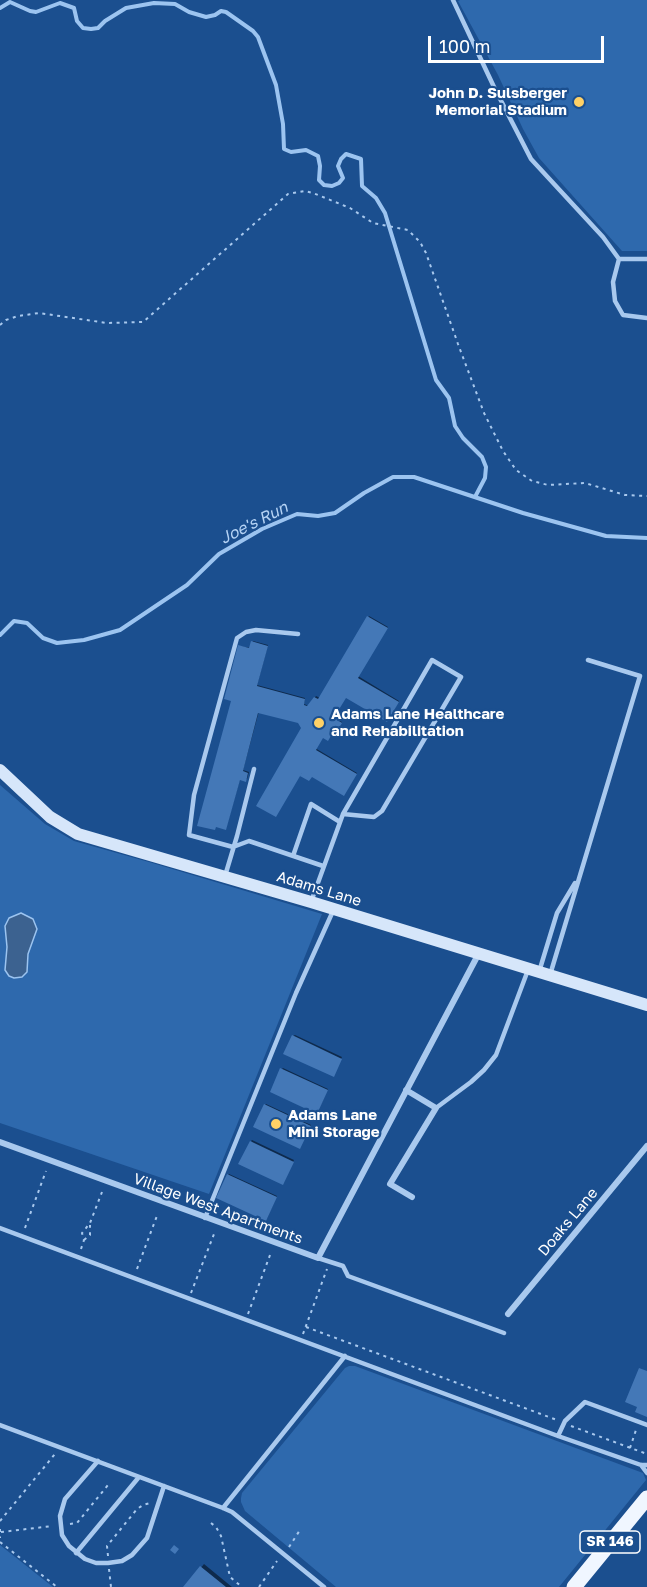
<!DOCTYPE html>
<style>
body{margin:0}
#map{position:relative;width:647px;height:1587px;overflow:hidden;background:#1b4f8f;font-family:"Golos Text",sans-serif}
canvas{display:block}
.scale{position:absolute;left:428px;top:36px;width:176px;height:27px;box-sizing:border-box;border:3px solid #fff;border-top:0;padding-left:8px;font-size:18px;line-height:21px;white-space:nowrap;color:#fff;-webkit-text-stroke:4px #1b4f8f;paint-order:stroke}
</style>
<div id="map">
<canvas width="647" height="1587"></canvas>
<div class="scale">100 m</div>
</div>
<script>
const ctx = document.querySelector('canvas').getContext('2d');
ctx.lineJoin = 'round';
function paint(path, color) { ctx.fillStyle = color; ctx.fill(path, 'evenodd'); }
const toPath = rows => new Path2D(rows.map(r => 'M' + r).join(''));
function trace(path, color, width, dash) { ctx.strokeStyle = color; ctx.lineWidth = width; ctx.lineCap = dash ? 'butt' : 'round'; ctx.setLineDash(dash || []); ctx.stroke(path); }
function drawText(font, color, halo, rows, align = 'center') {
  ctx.font = font + ' "Golos Text",sans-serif'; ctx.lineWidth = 4.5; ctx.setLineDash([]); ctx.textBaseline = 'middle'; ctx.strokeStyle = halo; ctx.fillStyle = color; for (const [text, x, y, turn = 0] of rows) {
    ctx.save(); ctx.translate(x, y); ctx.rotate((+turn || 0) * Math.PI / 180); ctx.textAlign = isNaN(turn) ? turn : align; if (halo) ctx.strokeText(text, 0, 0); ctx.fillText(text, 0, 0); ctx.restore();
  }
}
const green = toPath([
 [460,0,647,0,647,251,622,251,539,158,523,129,498,75,458,1],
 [0,785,45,824,74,841,149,862,322,914,209,1194,0,1123],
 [349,1366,355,1366,643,1473,646,1480,559,1587,336,1587,245,1511,241,1502,241,1498,242,1493,345,1368],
 [0,1545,53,1587,0,1587]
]);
const water = toPath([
 [21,913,33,919,37,929,28,954,27,972,22,977,14,978,9,976,5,970,7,947,5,926,9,918,21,913]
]);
const shadow = toPath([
 [369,616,388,627,358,676,399,701,388,720,346,696,338,710,343,713,339,720,342,722,335,732,323,736,315,748,357,773,345,793,312,775,299,774,303,728,298,722,259,711,243,770,249,772,247,779,240,779,226,828,233,699,239,646,251,648,253,641,268,645,257,685,305,698,304,704,309,706,316,696,320,698],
 [295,1035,342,1057,334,1074,293,1036],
 [283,1068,328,1089,318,1111,282,1069],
 [266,1104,311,1125,300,1147,265,1105],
 [252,1140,294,1160,284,1182,251,1141],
 [229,1174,277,1196,267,1218,228,1175],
 [204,1564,232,1587,185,1587]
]);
const stream = toPath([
 [0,8,10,2,30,11,36,12,60,3,74,8,77,21,83,28,91,29,98,28,105,21,126,8,154,3,175,4,189,12,206,17,215,15,221,11,226,12,253,31,258,37,276,85,283,124,284,149,291,152,306,150,318,156,320,166,319,180,324,185,332,186,339,183,343,178,338,166,341,159,346,154,361,159,362,186,376,198,385,213,436,380,449,398,455,426,463,438,482,457,486,467,485,478,475,497],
 [0,635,14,621,27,623,43,638,57,643,84,640,120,630,187,585,219,554,262,529,297,514,318,516,335,513,364,493,393,477,414,477,523,513,606,536,647,538]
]);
const building = toPath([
 [367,616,388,628,358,678,399,702,387,722,346,698,338,711,344,714,339,721,342,723,335,735,332,734,328,741,323,738,316,750,357,774,344,796,312,777,309,781,300,776,303,771,276,817,256,806,301,728,298,723,258,713,243,771,248,773,246,782,240,780,226,830,216,827,215,830,197,826,231,701,224,699,238,645,249,648,251,641,268,646,257,686,305,699,304,705,307,706,314,697,318,699],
 [292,1035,342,1059,334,1077,283,1054],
 [280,1068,328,1090,317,1114,270,1092],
 [264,1104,311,1126,300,1149,253,1127],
 [250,1141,294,1162,283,1185,238,1164],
 [227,1174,277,1197,266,1221,216,1198],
 [639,1368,647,1371,647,1417,635,1412,637,1407,625,1402],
 [174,1545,179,1549,175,1554,170,1550],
 [200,1566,226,1587,183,1587]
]);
const path = toPath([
 [0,325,6,320,18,316,39,313,107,323,143,322,288,194,305,191,313,193,350,208,373,223,408,230,420,242,426,253,458,344,484,413,503,451,516,470,532,481,548,485,585,483,625,495,647,496],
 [25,1228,46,1171],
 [84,1240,90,1235,90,1225],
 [81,1249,84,1240,82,1233,90,1223,102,1192],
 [137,1269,158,1213],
 [191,1293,214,1234],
 [248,1314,270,1255],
 [306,1327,557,1420],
 [303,1334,327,1269],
 [571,1426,647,1454],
 [630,1448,636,1430],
 [0,1521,55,1454],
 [211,1523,216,1527,221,1536,230,1577,242,1587],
 [70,1524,77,1523,108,1485],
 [0,1529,0,1538],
 [1,1532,53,1526],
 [0,1542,57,1587],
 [289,1547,300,1530],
 [108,1556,107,1546,137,1509,143,1505,150,1503],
 [109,1569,111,1587],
 [259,1587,277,1561]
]);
const lane = toPath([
 [453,0,494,87,531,159,603,237,619,259,647,259],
 [619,259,613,282,615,301,623,315,647,318],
 [298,634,256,630,246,632,237,638,194,795,189,835,233,847,249,841,323,866],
 [293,856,311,804,340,822],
 [225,876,237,836,254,769],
 [311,902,343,814,374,817,382,811,461,677,432,660,343,814],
 [539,972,557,913,575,883],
 [550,975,640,676,588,660],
 [436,1108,471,1082,484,1070,496,1055,528,970],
 [205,1218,296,993,333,911],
 [0,1228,558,1436,641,1465,647,1465],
 [318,1258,343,1266,348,1276,504,1333],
 [0,1425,223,1508,232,1512,324,1587],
 [558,1436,565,1421,585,1402,647,1425],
 [98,1461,65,1499,60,1516,62,1535,69,1546,85,1559,96,1563,108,1563,122,1561,132,1555,147,1538,164,1486],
 [641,1465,647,1473],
 [223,1508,345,1356],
 [76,1553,139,1477]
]);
const street = toPath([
 [406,1090,436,1108,390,1184,412,1197],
 [0,1142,318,1258,479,953],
 [508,1314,647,1146]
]);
const secondary = toPath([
 [0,770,50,817,78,834,311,902,647,1005]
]);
const primary = toPath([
 [574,1587,647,1498]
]);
const markers = [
 [579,102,6,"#ffd166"],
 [319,723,6,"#ffd166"],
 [276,1124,6,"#ffd166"]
];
const shields = [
 [610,1542,60]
];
const shieldNames = [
 ["SR 146",610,1542]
];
const poiNames = [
 ["John D. Sulsberger",567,93,"right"],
 ["Memorial Stadium",567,110,"right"],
 ["Adams Lane Healthcare",331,714],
 ["and Rehabilitation",331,731],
 ["Adams Lane",288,1115],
 ["Mini Storage",288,1132]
];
const streetNames = [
 ["Adams Lane",319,889,17],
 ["Village West Apartments",218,1209,20],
 ["Doaks Lane",568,1222,-50]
];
const waterNames = [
 ["Joe's Run",254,523,-27]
];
paint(green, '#2e69ad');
paint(water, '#3c6290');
trace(water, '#9cc4f0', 1.5);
paint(shadow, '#0007');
trace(stream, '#9cc4f0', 4);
paint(building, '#4478b7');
trace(path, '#a9c9ee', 2, [3, 4.5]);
trace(lane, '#a9c9ee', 4.5);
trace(street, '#a9c9ee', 6);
trace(secondary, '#d6e6fa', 12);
trace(primary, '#f0f6ff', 15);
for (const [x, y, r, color] of markers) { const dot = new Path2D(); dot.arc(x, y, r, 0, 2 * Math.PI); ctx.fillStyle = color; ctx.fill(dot); trace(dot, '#1b4f8f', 2); }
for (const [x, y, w] of shields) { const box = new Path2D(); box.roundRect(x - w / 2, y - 11, w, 22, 4.5); ctx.fillStyle = '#1b4f8f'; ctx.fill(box); trace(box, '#fff', 1.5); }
drawText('bold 14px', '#fff', null, shieldNames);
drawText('bold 15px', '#fff', '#1b4f8f', poiNames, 'left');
drawText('15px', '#fff', '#1b4f8f', streetNames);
drawText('italic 16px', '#b5d3f5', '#1b4f8f', waterNames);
</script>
